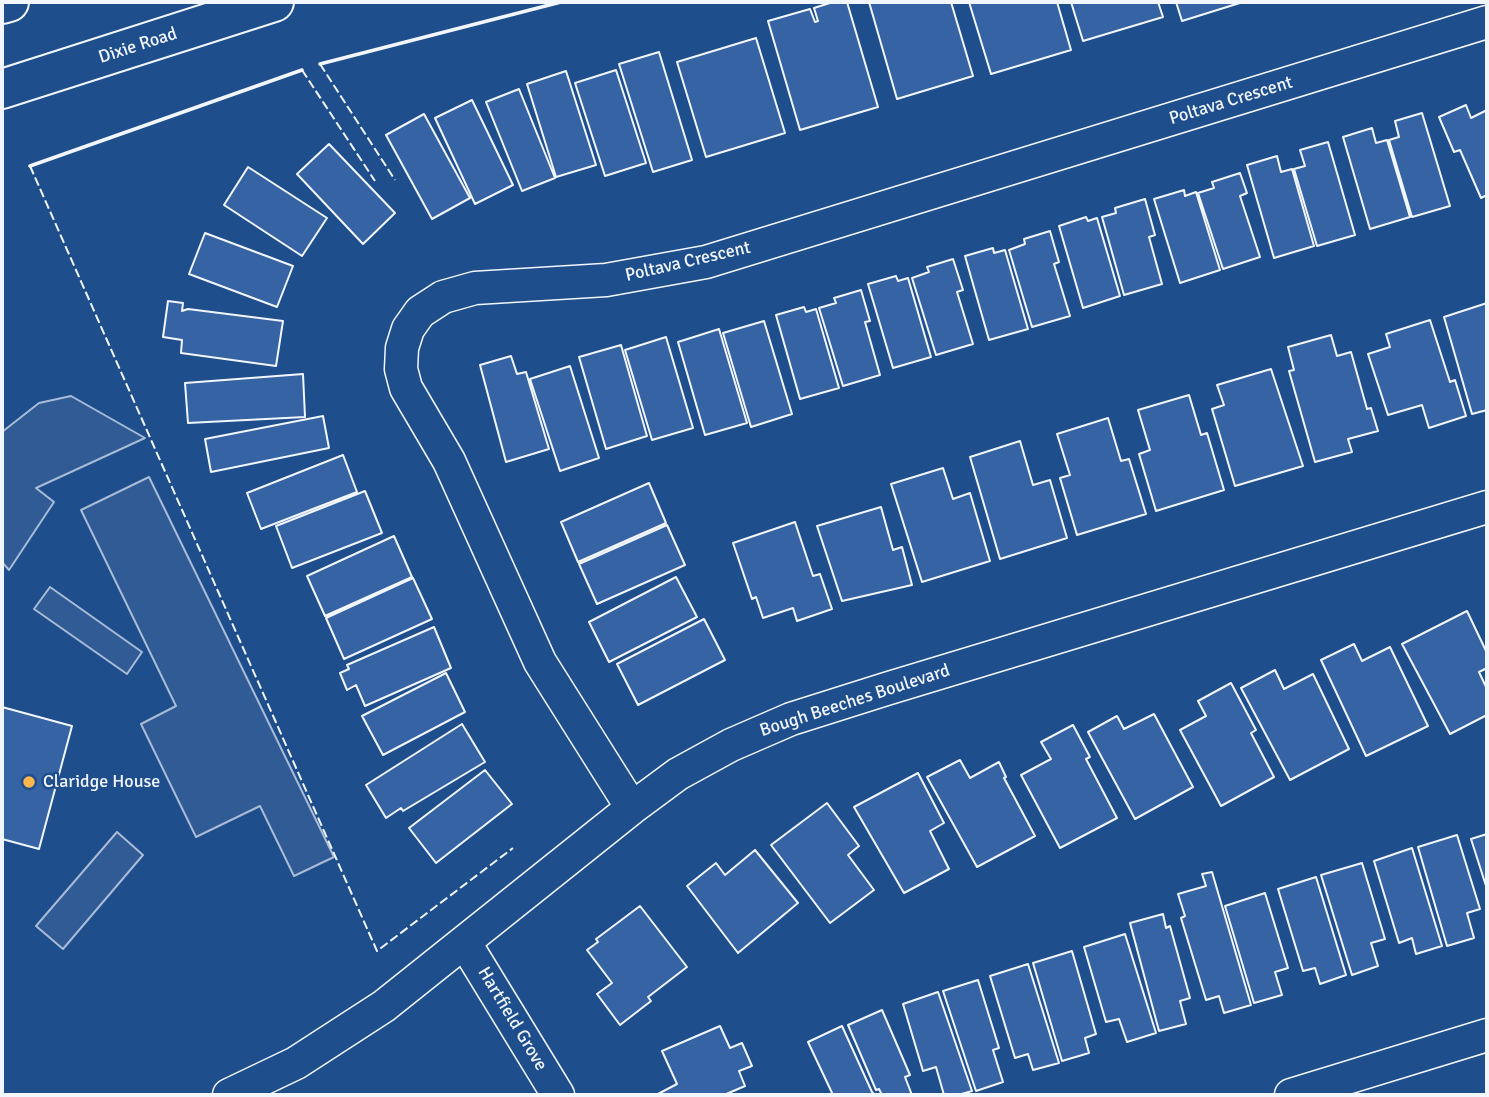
<!DOCTYPE html>
<style>
body{margin:0}
#map{position:relative;width:1489px;height:1097px;overflow:hidden;background:#1f4e8c;font-family:Signika,sans-serif}
canvas{display:block}
.frame{position:absolute;inset:0;border:4px solid #f2f6ff;pointer-events:none}
</style>
<div id="map">
<canvas width="1489" height="1097"></canvas>
<div class="frame"></div>
</div>
<script>
const ctx = document.querySelector('canvas').getContext('2d');
ctx.lineJoin = 'round';
function paint(path, color) { ctx.fillStyle = color; ctx.fill(path, 'evenodd'); }
const toPath = rows => new Path2D(rows.map(r => 'M' + r).join(''));
function trace(path, color, width, dash) { ctx.strokeStyle = color; ctx.lineWidth = width; ctx.lineCap = dash ? 'butt' : 'round'; ctx.setLineDash(dash || []); ctx.stroke(path); }
function drawText(font, color, halo, rows, align = 'center') {
  ctx.font = font + ' Signika,sans-serif'; ctx.lineWidth = 5; ctx.setLineDash([]); ctx.textBaseline = 'middle'; ctx.strokeStyle = halo; ctx.fillStyle = color; for (const [text, x, y, turn = 0] of rows) {
    ctx.save(); ctx.translate(x, y); ctx.rotate((+turn || 0) * Math.PI / 180); ctx.textAlign = isNaN(turn) ? turn : align; if (halo) ctx.strokeText(text, 0, 0); ctx.fillText(text, 0, 0); ctx.restore();
  }
}
const built = toPath([
 [71,396,145,438,36,488,54,502,9,570,2,562,2,432,39,403,71,396],
 [149,477,334,857,294,876,260,806,196,837,141,724,176,706,81,510,149,477],
 [50,587,142,652,127,674,34,609,50,587],
 [117,832,143,855,63,949,36,926,117,832]
]);
const building = toPath([
 [833,2,847,2,878,107,800,130,768,21,810,9,815,22,818,21,814,8,833,2],
 [869,2,951,2,973,76,897,99,869,2],
 [969,2,1057,2,1071,50,991,74,969,2],
 [1071,2,1158,2,1163,17,1083,41,1071,2],
 [1176,2,1243,2,1182,21,1176,2],
 [756,38,785,133,706,157,677,62,756,38],
 [659,52,692,160,653,172,619,64,659,52],
 [616,70,646,163,605,176,575,83,616,70],
 [566,71,596,165,556,177,527,84,566,71],
 [519,89,555,178,522,191,486,102,519,89],
 [472,100,513,185,475,204,435,118,472,100],
 [1466,105,1471,118,1487,110,1487,195,1481,198,1460,150,1454,152,1439,117,1466,105],
 [1422,113,1450,206,1412,217,1389,140,1399,137,1395,121,1422,113],
 [424,114,470,198,432,219,386,135,424,114],
 [1372,128,1376,143,1387,140,1410,217,1370,229,1343,137,1372,128],
 [1328,142,1355,235,1317,246,1294,169,1305,166,1300,150,1328,142],
 [329,144,395,213,363,244,297,174,329,144],
 [1277,156,1281,172,1292,169,1314,246,1274,258,1247,165,1277,156],
 [248,167,327,218,302,256,224,205,248,167],
 [1240,173,1247,193,1240,196,1260,257,1223,269,1198,193,1214,188,1212,182,1240,173],
 [1184,190,1185,196,1196,192,1220,270,1180,283,1154,199,1184,190],
 [1145,199,1155,235,1149,237,1162,284,1124,295,1102,217,1116,213,1115,208,1145,199],
 [1086,217,1088,221,1097,218,1120,296,1083,308,1059,226,1086,217],
 [1050,231,1059,262,1054,264,1070,316,1032,327,1009,250,1025,244,1024,239,1050,231],
 [205,233,293,266,277,307,189,274,205,233],
 [993,248,994,253,1005,250,1028,329,989,340,965,256,993,248],
 [953,259,963,290,957,292,973,344,936,355,912,278,929,272,927,267,953,259],
 [896,276,898,281,908,278,931,357,893,368,868,284,896,276],
 [861,290,870,321,865,322,880,375,843,386,819,308,836,303,834,298,861,290],
 [168,301,183,303,182,311,188,309,283,321,276,366,181,353,182,340,163,337,168,301],
 [1487,303,1487,410,1472,414,1444,317,1487,303],
 [804,307,806,312,816,309,839,388,800,399,776,315,804,307],
 [1430,320,1450,382,1455,380,1466,416,1429,428,1422,405,1388,415,1368,354,1390,347,1386,334,1430,320],
 [764,321,792,414,751,427,723,333,764,321],
 [719,329,747,423,705,435,678,342,719,329],
 [1331,335,1337,356,1351,352,1367,409,1371,408,1378,431,1348,439,1352,452,1315,462,1289,371,1294,370,1288,347,1331,335],
 [666,337,693,428,652,440,625,350,666,337],
 [621,345,647,436,606,449,579,357,621,345],
 [511,356,517,374,526,372,549,449,506,462,480,365,511,356],
 [570,366,599,458,560,471,530,379,570,366],
 [1271,369,1303,466,1235,486,1212,409,1224,405,1217,385,1271,369],
 [303,374,305,417,188,423,185,383,303,374],
 [1189,395,1201,435,1207,433,1224,490,1156,511,1139,454,1150,450,1138,410,1189,395],
 [323,416,329,448,211,472,205,439,323,416],
 [1108,418,1121,461,1129,459,1146,514,1077,535,1060,478,1070,475,1057,434,1108,418],
 [1020,441,1033,485,1050,480,1067,538,1000,559,970,457,1020,441],
 [343,455,357,492,261,529,247,493,343,455],
 [943,468,953,499,970,493,990,561,922,582,891,484,943,468],
 [649,483,666,523,578,562,561,522,649,483],
 [365,491,382,533,292,568,276,526,365,491],
 [881,507,893,550,902,547,912,585,842,601,817,526,881,507],
 [795,522,813,576,820,574,832,609,797,621,793,608,763,618,756,597,752,599,733,543,795,522],
 [667,525,685,565,597,604,579,564,667,525],
 [394,536,412,577,325,616,307,576,394,536],
 [676,577,697,617,609,662,589,622,676,577],
 [413,578,432,619,344,659,326,618,413,578],
 [1467,611,1487,653,1487,668,1479,672,1487,689,1487,715,1450,734,1402,644,1467,611],
 [704,619,725,660,638,705,617,664,704,619],
 [434,627,451,668,365,706,356,685,347,690,340,673,349,669,347,665,434,627],
 [1354,644,1362,661,1390,647,1428,726,1366,756,1321,660,1354,644],
 [1275,670,1284,689,1313,674,1349,749,1290,780,1241,688,1275,670],
 [446,673,465,712,383,755,362,716,446,673],
 [1231,683,1256,730,1251,733,1274,777,1221,806,1180,730,1206,716,1198,701,1231,683],
 [2,707,72,726,39,849,2,839,2,707],
 [1154,714,1193,787,1135,819,1088,732,1117,716,1124,729,1154,714],
 [462,724,485,762,403,811,401,808,386,818,366,785,462,724],
 [1073,725,1090,757,1086,759,1117,818,1060,848,1021,775,1051,759,1041,742,1073,725],
 [960,760,970,778,999,762,1006,777,1004,778,1035,836,977,867,927,777,960,760],
 [485,770,512,804,436,863,409,828,485,770],
 [918,773,944,823,930,831,949,869,904,893,854,807,918,773],
 [827,803,859,846,848,855,874,890,830,923,771,845,827,803],
 [1487,834,1487,889,1471,839,1487,834],
 [1457,835,1480,909,1467,913,1474,938,1447,946,1418,847,1457,835],
 [1412,848,1442,946,1416,954,1412,938,1399,943,1374,861,1412,848],
 [755,850,798,903,738,953,687,886,716,863,725,875,755,850],
 [1362,863,1385,939,1371,943,1378,966,1352,975,1321,875,1362,863],
 [1212,872,1251,1005,1224,1013,1219,996,1206,1000,1181,918,1185,916,1178,894,1206,886,1202,874,1212,872],
 [1316,877,1346,975,1320,984,1315,968,1303,971,1278,889,1316,877],
 [1265,893,1288,968,1275,972,1282,995,1254,1003,1225,906,1265,893],
 [640,906,687,967,648,997,651,1001,620,1025,597,994,612,983,587,950,598,942,596,939,640,906],
 [1163,914,1166,928,1170,926,1190,998,1180,1001,1186,1024,1159,1031,1130,923,1163,914],
 [1125,934,1156,1033,1127,1042,1119,1019,1106,1022,1084,947,1125,934],
 [1072,951,1096,1034,1085,1038,1089,1053,1062,1061,1033,963,1072,951],
 [1028,964,1059,1063,1033,1070,1028,1054,1015,1058,990,976,1028,964],
 [978,980,999,1048,993,1050,1003,1082,976,1091,943,991,978,980],
 [938,992,972,1091,958,1095,944,1095,936,1067,923,1071,903,1004,938,992],
 [882,1010,910,1075,905,1077,912,1095,882,1095,879,1089,876,1090,848,1025,882,1010],
 [720,1026,730,1048,742,1043,752,1066,739,1071,745,1086,724,1095,656,1095,677,1084,662,1051,720,1026],
 [842,1026,872,1092,875,1095,833,1095,808,1042,842,1026]
]);
const minor = toPath([
 [632,808,540,662,449,461,406,388,401,369,402,348,408,329,420,312,443,297,475,288,606,280,706,262,1487,22],
 [465,943,558,1095],
 [229,1095,296,1063,384,1006,632,808,678,774,731,745,791,719,886,689,1487,507],
 [1291,1095,1487,1035]
]);
const secondary = toPath([
 [2,4,9,2],
 [2,89,274,2]
]);
const fence = toPath([
 [320,64,395,180],
 [302,70,375,181],
 [30,166,377,951,513,848]
]);
const wall = toPath([
 [320,64,561,2],
 [30,166,302,70]
]);
const markers = [
 [29,782,7,"#ffb74d"]
];
const streetNames = [
 ["Dixie Road",138,46,-18],
 ["Poltava Crescent",1231,101,-17],
 ["Poltava Crescent",688,262,-13],
 ["Bough Beeches Boulevard",855,701,-18],
 ["Hartfield Grove",512,1019,59]
];
const poiNames = [
 ["Claridge House",43,782]
];
paint(built, '#305b95');
trace(built, '#a8bbd7', 2);
paint(building, '#3563a3');
trace(building, '#f2f6ff', 2);
trace(minor, '#f2f6ff', 35);
trace(secondary, '#f2f6ff', 42);
trace(minor, '#1f4e8c', 32);
trace(secondary, '#1f4e8c', 38);
trace(fence, '#f2f6ff', 2, [9, 3.5]);
trace(wall, '#f2f6ff', 3.5);
for (const [x, y, r, color] of markers) { const dot = new Path2D(); dot.arc(x, y, r, 0, 2 * Math.PI); ctx.fillStyle = color; ctx.fill(dot); trace(dot, '#1f4e8c', 2.5); }
drawText('18px', '#f2f6ff', '#1f4e8c', streetNames);
drawText('18px', '#f2f6ff', '#1f4e8c', poiNames, 'left');
</script>
